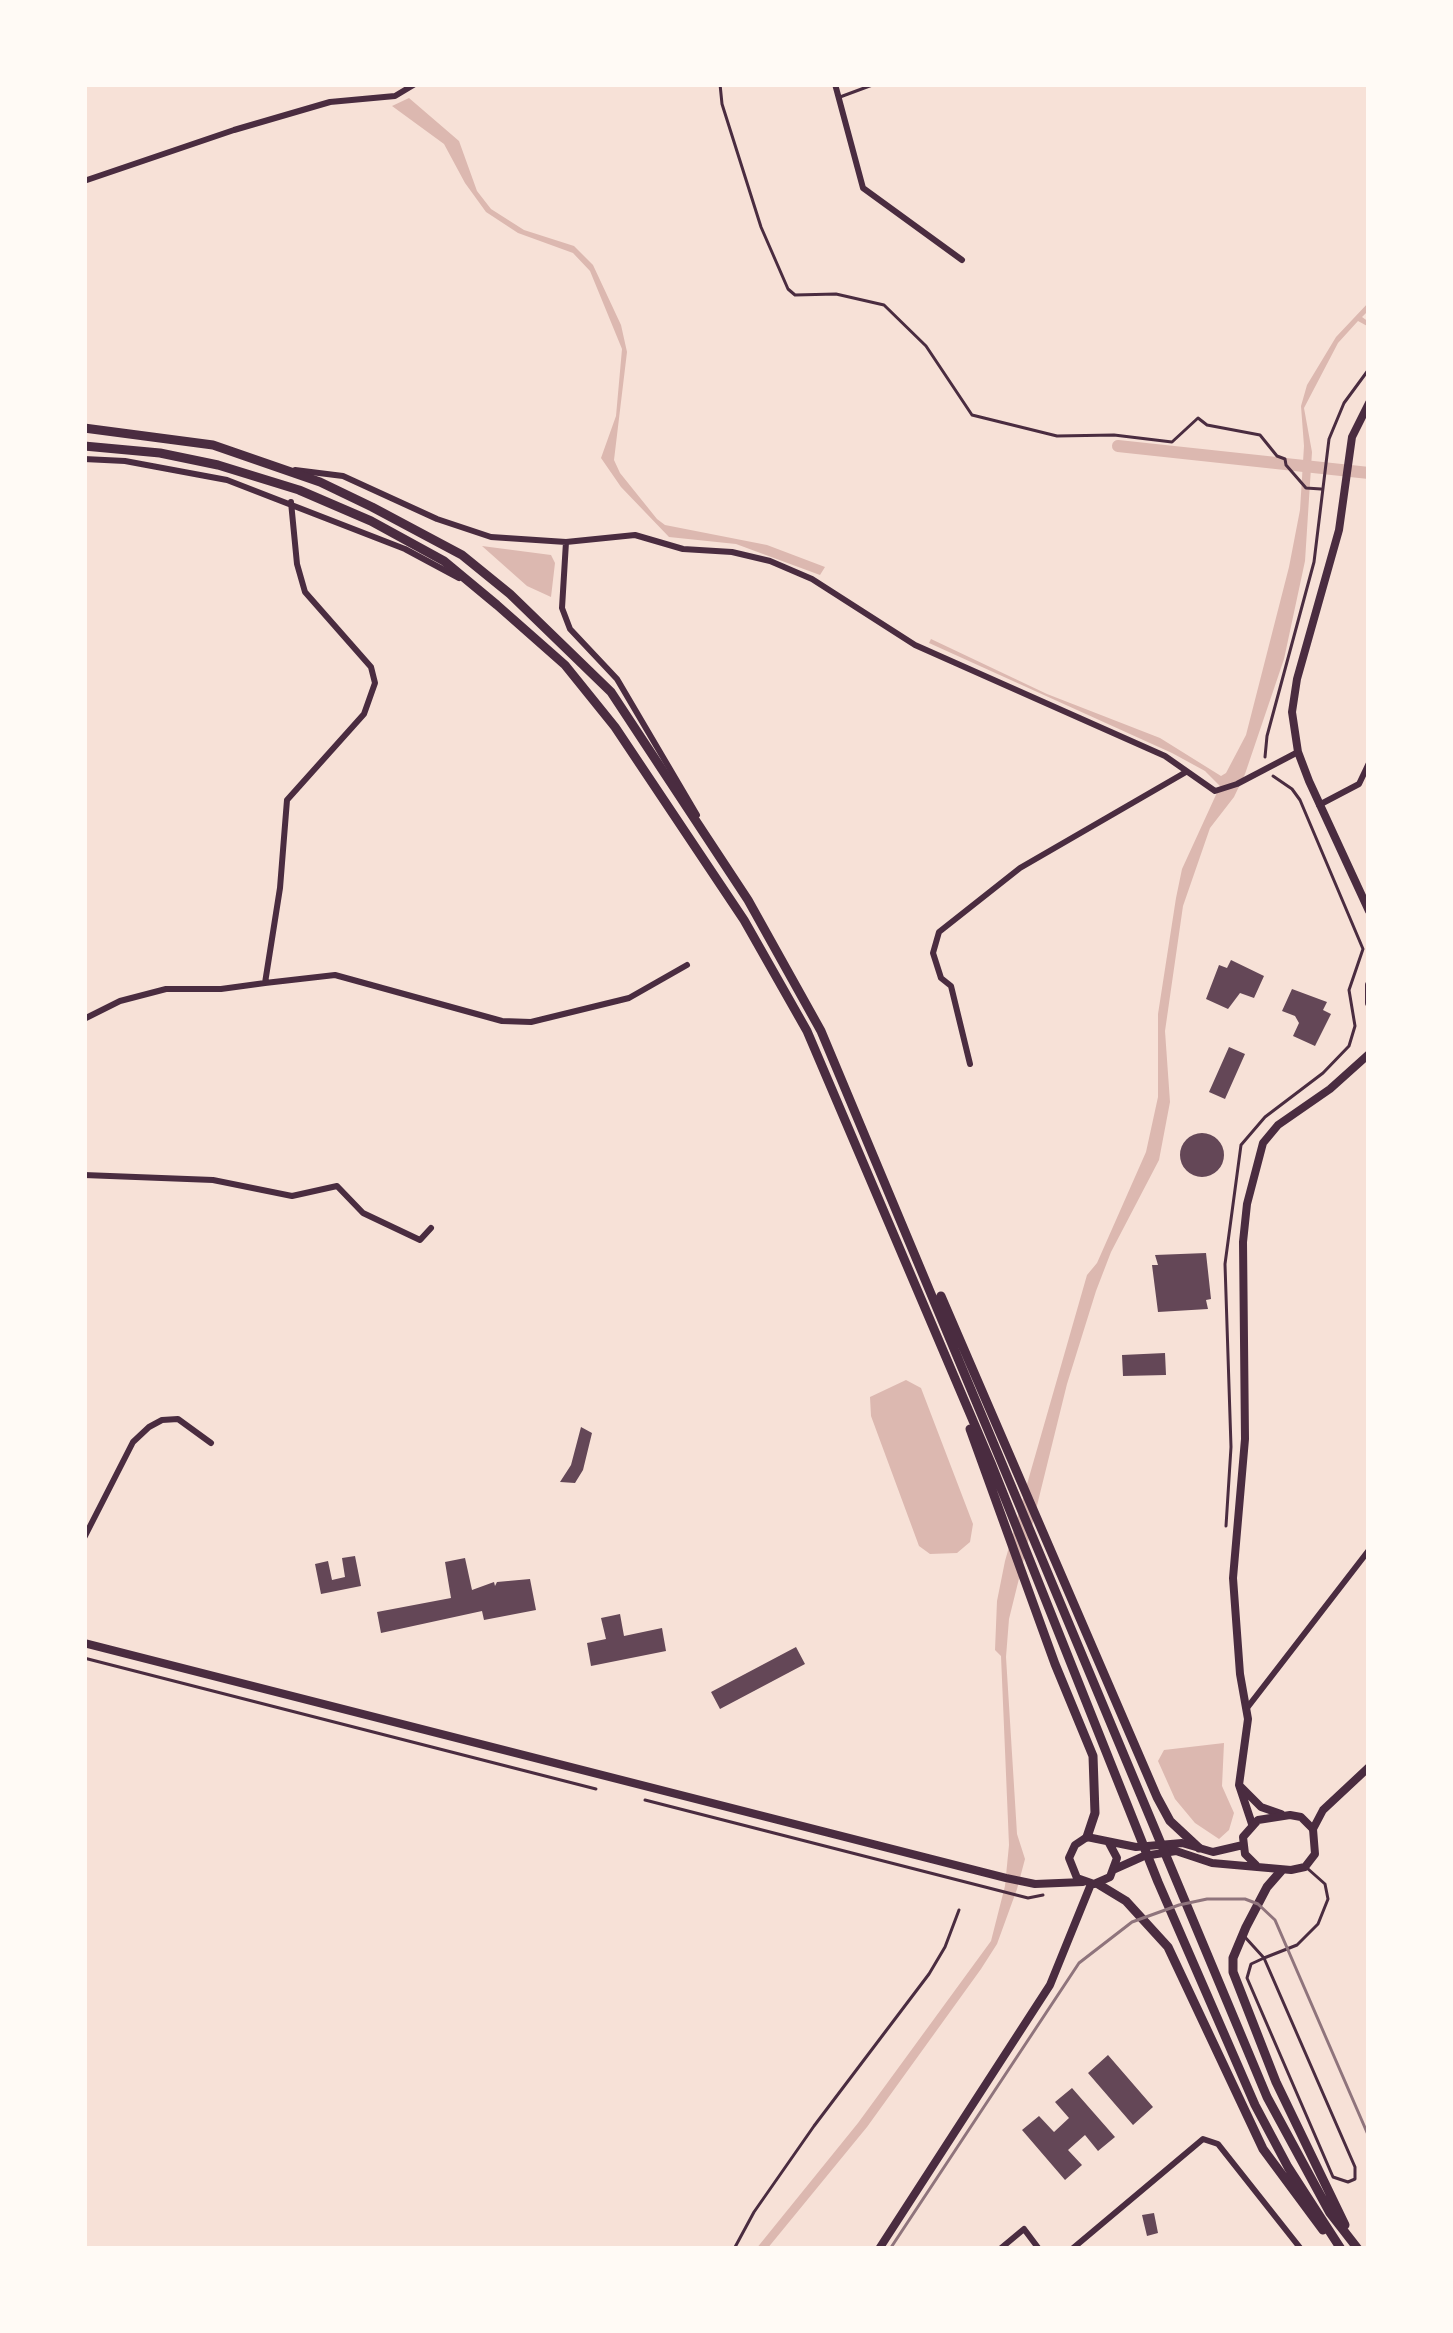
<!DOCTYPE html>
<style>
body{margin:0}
#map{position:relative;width:1453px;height:2333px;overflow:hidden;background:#f7e1d7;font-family:Lato,sans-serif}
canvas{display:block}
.frame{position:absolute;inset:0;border:87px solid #fffaf5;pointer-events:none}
</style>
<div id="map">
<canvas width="1453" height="2333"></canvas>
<div class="frame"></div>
</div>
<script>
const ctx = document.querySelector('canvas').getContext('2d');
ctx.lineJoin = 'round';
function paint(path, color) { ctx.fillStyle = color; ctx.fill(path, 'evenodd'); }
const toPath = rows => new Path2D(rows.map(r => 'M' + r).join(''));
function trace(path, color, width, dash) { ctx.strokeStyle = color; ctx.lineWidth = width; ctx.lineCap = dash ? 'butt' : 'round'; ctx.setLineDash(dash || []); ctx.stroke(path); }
const water = toPath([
 [409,98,459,141,477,191,491,209,524,230,574,246,593,265,621,325,627,352,614,460,620,473,657,519,665,525,767,545,825,567,820,575,736,544,669,537,621,487,601,458,616,416,622,349,590,271,573,253,518,233,486,212,465,183,444,144,392,106],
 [1369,302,1369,310,1362,317,1369,322,1369,327,1358,321,1338,343,1304,408,1312,452,1305,561,1284,659,1245,774,1234,797,1210,828,1183,906,1165,1031,1170,1102,1159,1160,1111,1252,1096,1291,1067,1384,1009,1619,1006,1657,1017,1834,1025,1859,1017,1889,997,1944,981,1969,867,2127,767,2249,756,2249,858,2123,991,1941,1005,1886,1009,1845,1001,1656,995,1650,997,1601,1005,1561,1087,1275,1097,1263,1146,1152,1158,1097,1158,1014,1176,898,1182,869,1220,786,1205,771,1172,753,929,643,931,639,1047,694,1160,738,1221,776,1226,773,1246,735,1289,567,1300,510,1304,446,1301,406,1307,385,1336,337],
 [482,546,551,555,555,563,551,597,527,586],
 [906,1380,921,1388,973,1524,970,1542,957,1553,930,1554,919,1546,871,1416,870,1397],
 [1224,1743,1222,1786,1234,1813,1229,1830,1219,1839,1195,1823,1175,1799,1158,1761,1164,1750]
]);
const canal = toPath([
 [1118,446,1369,473]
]);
const building = toPath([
 [1231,960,1264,976,1254,998,1240,993,1228,1009,1206,999,1219,965,1227,968],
 [1292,989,1327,1002,1323,1010,1331,1014,1315,1046,1293,1036,1299,1023,1295,1016,1282,1011],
 [1229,1047,1245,1054,1225,1099,1209,1092],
 '1180 1155a22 22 0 1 1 44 0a22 22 0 1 1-44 0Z',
 [1206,1253,1211,1299,1206,1300,1208,1309,1158,1312,1152,1265,1158,1265,1155,1255],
 [1165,1353,1166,1375,1123,1376,1122,1355],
 [581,1427,592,1433,583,1470,575,1483,560,1482,571,1465],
 [355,1556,361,1586,321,1594,315,1564,328,1561,332,1580,345,1577,342,1558],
 [465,1558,472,1590,494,1582,495,1586,497,1582,530,1579,536,1610,484,1620,482,1611,381,1633,377,1612,451,1598,445,1562],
 [620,1614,624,1636,662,1628,666,1651,591,1666,587,1643,606,1639,601,1618],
 [796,1647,805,1664,720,1709,711,1692],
 [1108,2055,1153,2107,1133,2125,1088,2073],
 [1072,2088,1115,2137,1098,2151,1085,2135,1068,2150,1082,2165,1065,2180,1022,2130,1039,2116,1054,2132,1069,2118,1055,2102],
 [1154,2213,1158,2233,1147,2236,1142,2215]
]);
const path = toPath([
 [720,84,722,104,761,227,788,289,795,295,836,294,884,305,926,346,972,415,1057,436,1114,435,1172,442,1198,418,1207,425,1260,435,1277,456,1285,459,1286,465,1306,488,1321,489],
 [1265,757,1267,736,1314,562,1329,439,1344,403,1369,369],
 [1226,1526,1231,1447,1225,1264,1241,1145,1265,1117,1323,1073,1349,1046,1355,1026,1349,990,1363,949,1300,800,1292,789,1273,776],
 [84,1658,596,1789],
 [645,1800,1028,1898,1043,1895],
 [734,2249,754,2212,814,2126,929,1974,945,1947,959,1910]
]);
const service = toPath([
 [840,97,875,84],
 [1244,1936,1264,1958,1355,2167,1355,2179,1348,2182,1333,2177,1247,1978,1251,1964,1264,1958,1297,1945,1318,1924,1328,1899,1325,1884,1307,1868]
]);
const minor = toPath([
 [835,84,863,188,962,260],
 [84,181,234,130,330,102,395,96,415,84],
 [84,459,125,461,227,480,405,549,459,578],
 [295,470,343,476,437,519,491,537,566,542,635,535,683,549,732,552,770,561,812,579,915,645,1165,756,1215,791,1237,784,1298,752],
 [566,542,562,608,570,629,617,679,697,815],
 [1319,805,1359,784,1369,763],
 [265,983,335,975,502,1021,531,1022,629,998,687,965],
 [84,1019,120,1001,166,989,221,989,265,983,280,888,287,800,364,714,375,683,371,667,305,592,297,564,291,502],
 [970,1064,951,986,941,978,933,953,939,932,1020,868,1186,772],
 [84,1175,213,1180,292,1196,337,1186,363,1213,420,1240,431,1228],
 [84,1538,133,1442,149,1427,162,1420,178,1419,211,1443],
 [1247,1708,1369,1550],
 [1000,2249,1024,2229,1039,2249],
 [1072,2249,1203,2139,1218,2144,1301,2249]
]);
const tertiary = toPath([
 [1369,403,1352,437,1339,530,1297,679,1292,712,1298,752,1309,781,1369,911],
 [1369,985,1369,1003],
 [1240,1786,1261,1807,1281,1814],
 [1252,1824,1239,1785,1248,1719,1240,1674,1233,1578,1245,1439,1243,1242,1247,1204,1263,1143,1278,1125,1330,1089,1369,1054],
 [1313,1829,1323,1810,1369,1767],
 [879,2249,1050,1985,1091,1884]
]);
const secondary = toPath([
 [84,1643,1006,1878,1035,1884,1083,1882],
 [1109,1843,1117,1858,1110,1877,1094,1884,1077,1878,1069,1858,1075,1845,1087,1837,1136,1847,1182,1843,1213,1852,1243,1845],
 [1115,1869,1144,1856,1176,1851,1212,1863,1291,1870,1305,1867,1315,1854,1313,1829,1301,1817,1290,1815,1258,1820,1243,1837,1245,1854,1256,1865]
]);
const primary = toPath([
 [84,428,213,445,320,482,372,507,462,555,510,594,611,692,748,900,821,1031,1267,2097,1330,2213,1358,2249],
 [84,446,160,453,218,465,299,490,371,521,444,561,497,605,565,665,615,727,744,920,807,1031,991,1463,1158,1882,1255,2105,1288,2167,1341,2249],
 [941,1296,1157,1797,1170,1821,1199,1848],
 [970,1429,1055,1664,1093,1756,1095,1813,1087,1837],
 [1281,1871,1267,1887,1246,1927,1233,1958,1233,1972,1276,2082,1345,2225],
 [1098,1884,1126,1901,1168,1947,1263,2149,1323,2230]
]);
const tram = toPath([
 [890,2249,1079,1963,1132,1922,1179,1905,1207,1899,1245,1899,1258,1904,1275,1920,1369,2137]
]);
paint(water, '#dcb8b0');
trace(canal, '#dcb8b0', 12);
paint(building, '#644757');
trace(path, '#4a2c40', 3);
trace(service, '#4a2c40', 3);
trace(minor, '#4a2c40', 6);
trace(tertiary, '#4a2c40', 8);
trace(secondary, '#4a2c40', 8);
trace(primary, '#4a2c40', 9);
trace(tram, '#8f747c', 3);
</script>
